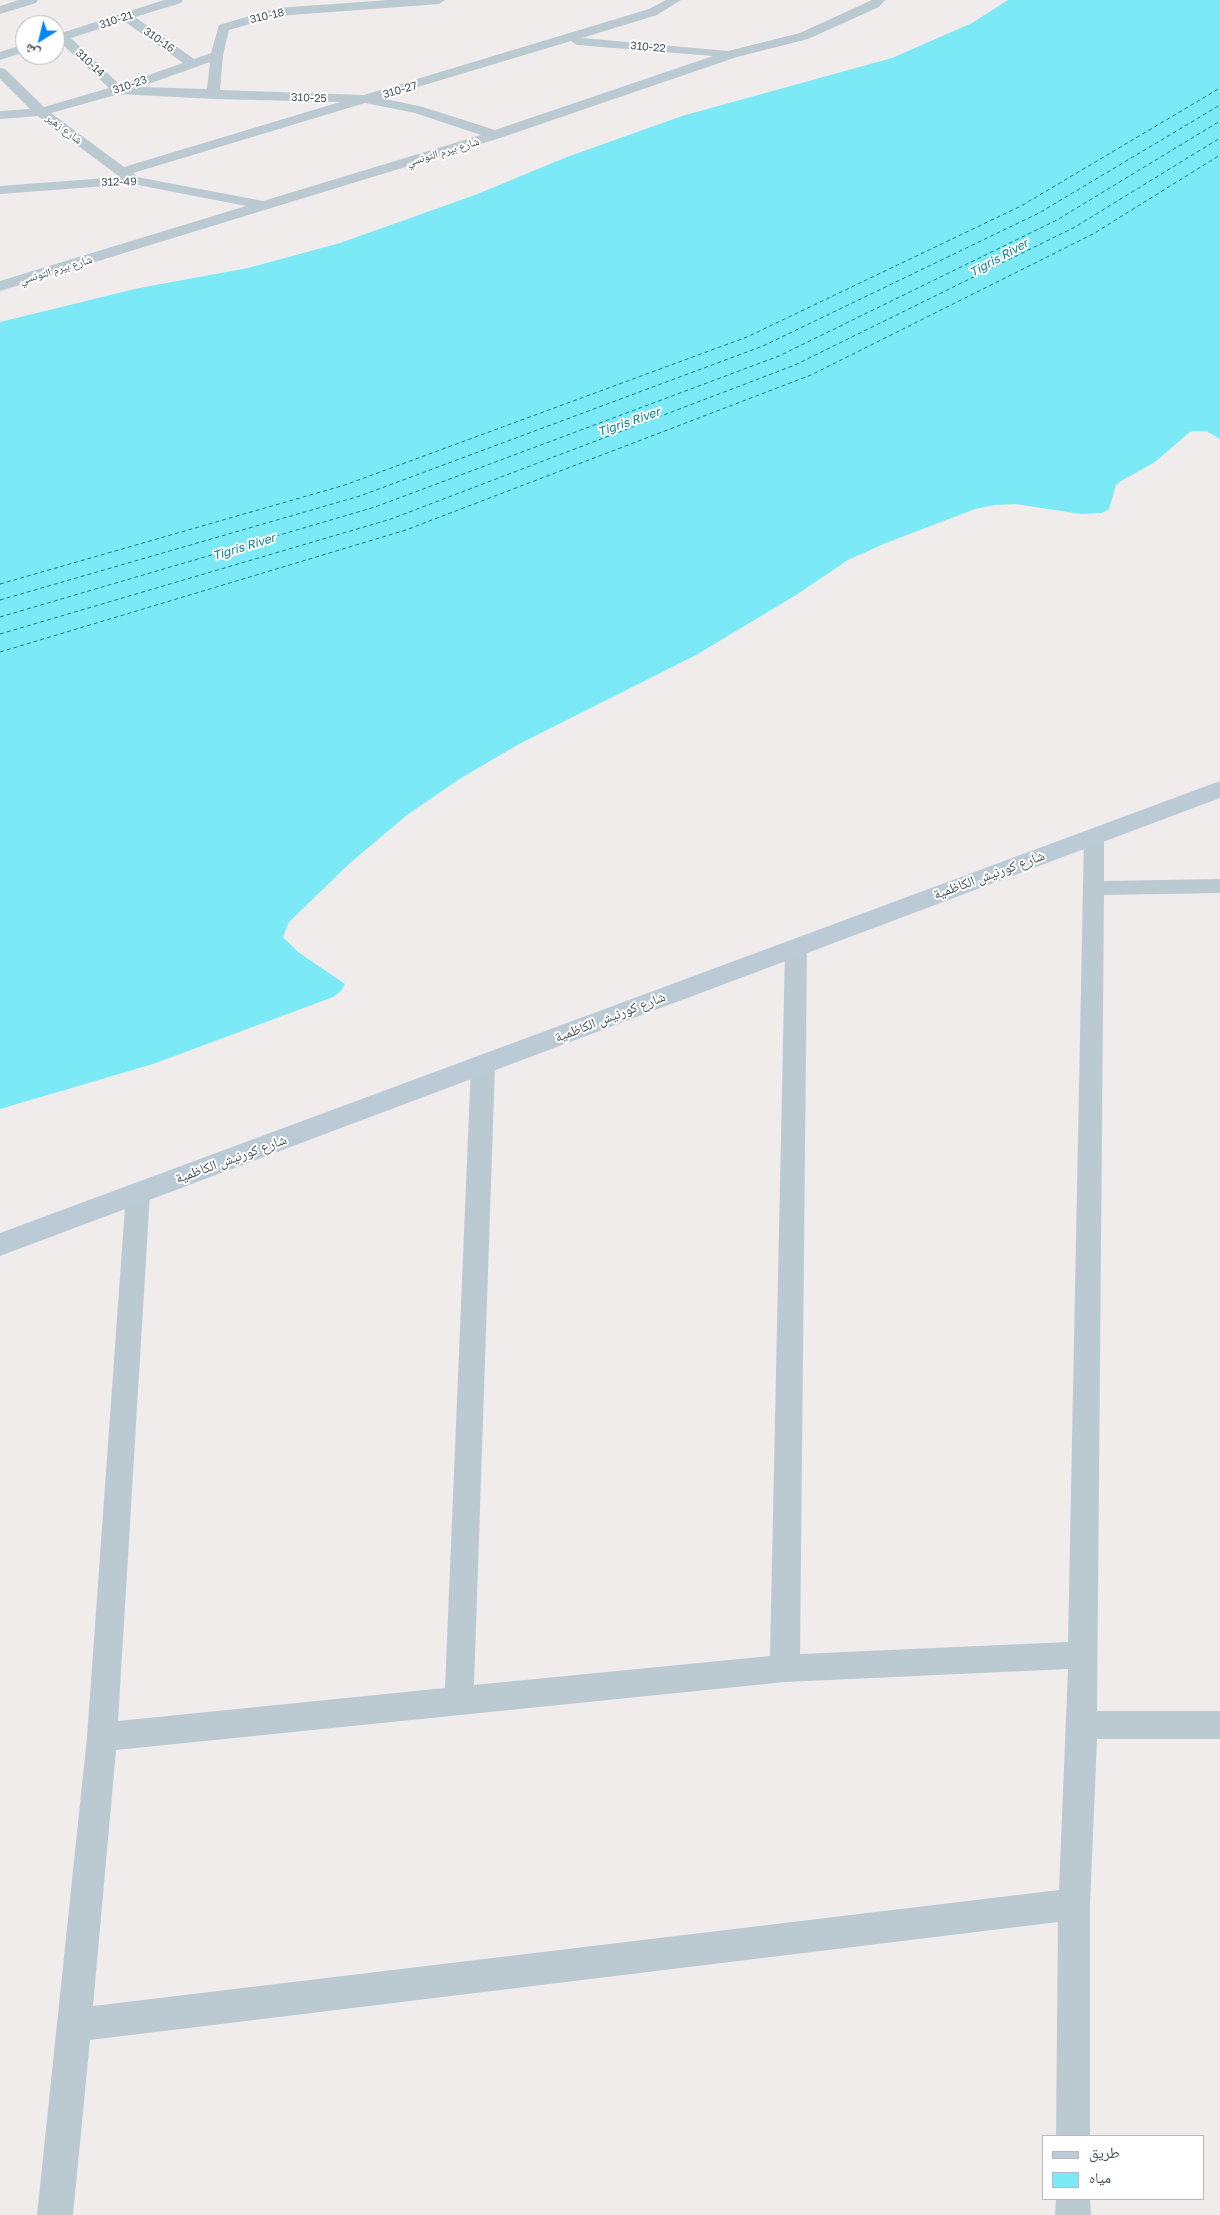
<!DOCTYPE html>
<meta charset="utf-8">
<style>
body{margin:0}
#map{position:relative;width:1220px;height:2215px;overflow:hidden;background:#f0ecec;font-family:"Golos Text","Noto Naskh Arabic",sans-serif}
canvas{display:block}
.legend{position:absolute;left:1042px;top:2135px;width:162px;height:65px;box-sizing:border-box;background:#fff;border:1px solid #b4babe;margin:0;padding:6px 9px;list-style:none;font-size:15px;color:#43535c}
.legend li{display:flex;align-items:center;gap:10px;height:25px}
.legend b{width:25px;border:1px solid #b4babe}
.north{position:absolute;left:15px;top:15px;width:50px;height:50px;box-sizing:border-box;background:#fff;border:1px solid #b4babe;border-radius:50%;rotate:216deg;font-size:14px;font-weight:700;line-height:20px;text-align:center;color:#43535c}
.north::after{content:'';display:block;margin:auto;width:18px;height:22px;background:#0486f1;clip-path:polygon(50% 0,100% 100%,50% 72%,0 100%)}
</style>
<div id="map">
<canvas width="1220" height="2215"></canvas>
<ul class="legend">
<li><b style="height:6px;background:#bacbd6"></b>طريق</li>
<li><b style="height:14px;background:#7ceaf6"></b>مياه</li>
</ul>
<div class="north">ش</div>
</div>
<script>
const ctx = document.querySelector('canvas').getContext('2d');
ctx.lineJoin = 'round';
function paint(path, color) { ctx.fillStyle = color; ctx.fill(path, 'evenodd'); }
const toPath = rows => new Path2D(rows.map(r => 'M' + r).join(''));
function trace(path, color, width, dash) { ctx.strokeStyle = color; ctx.lineWidth = width; ctx.lineCap = dash ? 'butt' : 'round'; ctx.setLineDash(dash || []); ctx.stroke(path); }
function drawText(font, color, halo, rows, align = 'center') {
  ctx.font = font + ' "Golos Text","Noto Naskh Arabic",sans-serif'; ctx.lineWidth = 4; ctx.setLineDash([]); ctx.textBaseline = 'middle'; ctx.strokeStyle = halo; ctx.fillStyle = color; for (const [text, x, y, turn = 0] of rows) {
    ctx.save(); ctx.translate(x, y); ctx.rotate((+turn || 0) * Math.PI / 180); ctx.textAlign = isNaN(turn) ? turn : align; if (halo) ctx.strokeText(text, 0, 0); ctx.fillText(text, 0, 0); ctx.restore();
  }
}
const water = toPath([
 [1008,0,1220,0,1220,439,1206,431,1191,431,1155,462,1121,481,1116,485,1109,509,1102,513,1081,514,1015,504,995,505,975,509,886,543,848,560,796,595,696,655,519,744,458,780,407,815,350,863,289,922,283,937,298,952,345,984,341,991,333,997,153,1064,0,1109,0,322,139,288,248,268,340,243,475,195,567,157,682,116,892,58,972,23]
]);
const ferry = toPath([
 [0,584,345,485,747,337,1021,206,1220,88],
 [0,600,360,496,763,346,1039,213,1220,105],
 [0,617,375,507,779,356,1057,220,1220,121],
 [0,634,391,519,795,365,1075,227,1220,138],
 [0,652,406,530,811,375,1093,234,1220,155]
]);
const street = toPath([
 [19,0,38,0,36,3,0,14,0,6,19,0],
 [164,0,183,0,181,3,135,17,194,59,211,53,219,25,277,8,389,0,445,0,439,4,278,16,229,30,223,55,220,90,364,95,649,9,666,0,681,0,657,15,582,38,728,51,800,33,872,0,885,0,879,7,808,39,737,57,500,138,0,291,0,281,246,206,133,184,0,194,0,186,120,177,38,116,0,119,0,111,30,109,0,79,0,68,5,69,44,107,109,88,60,42,55,43,55,35,164,0],
 [124,21,183,63,120,85,71,38,124,21],
 [571,41,577,45,713,56,495,130,423,107,381,98,571,41],
 [210,62,207,89,140,87,210,62],
 [119,94,213,99,340,102,124,167,51,113,119,94],
 [365,103,415,113,481,135,263,201,137,177,133,173,365,103],
 [25,44,25,52,0,60,0,52,25,44],
 [1094,829,1101,831,1104,836,1104,881,1220,879,1220,893,1104,895,1097,1711,1220,1711,1220,1739,1097,1739,1090,1904,1090,2136,1056,2136,1058,1922,90,2040,73,2215,37,2215,87,1737,126,1193,129,1186,138,1184,147,1186,150,1193,118,1721,445,1688,471,1065,475,1059,483,1056,491,1059,495,1065,474,1685,770,1656,785,948,788,943,796,940,804,943,807,948,800,1654,1068,1642,1084,836,1087,831,1094,829],
 [1068,1669,1059,1890,93,2006,116,1750,785,1682,1068,1669],
 [1056,2199,1090,2199,1091,2215,1055,2215,1056,2199]
]);
const secondary = toPath([
 [1220,781,1220,798,0,1256,0,1233,1220,781]
]);
const farStreetnames = [
 ["310-18",267,16,-13],
 ["310-21",116,20,-18],
 ["310-16",159,40,35],
 ["310-22",648,47,5],
 ["310-14",90,63,43],
 ["310-23",130,85,-19],
 ["310-27",400,90,-16],
 ["310-25",309,98,2],
 ["شارع زهير",64,129,37],
 ["شارع بيرم التونسي",443,152,-17],
 ["312-49",119,182,-1],
 ["شارع بيرم التونسي",56,270,-17]
];
const farWaternames = [
 ["Tigris River",999,258,-29],
 ["Tigris River",629,422,-19],
 ["Tigris River",244,547,-17]
];
const streetNames = [
 ["شارع كورنيش الكاظمية",989,875,-20],
 ["شارع كورنيش الكاظمية",610,1017,-21],
 ["شارع كورنيش الكاظمية",231,1159,-20]
];
paint(water, '#7ceaf6');
trace(ferry, '#038392', 1, [4, 3]);
paint(street, '#bbc9d1');
paint(secondary, '#bacbd6');
drawText('11px', '#43535c', '#fff', farStreetnames);
drawText('italic 12px', '#038392', '#fff', farWaternames);
drawText('14px', '#43535c', '#fff', streetNames);
</script>
